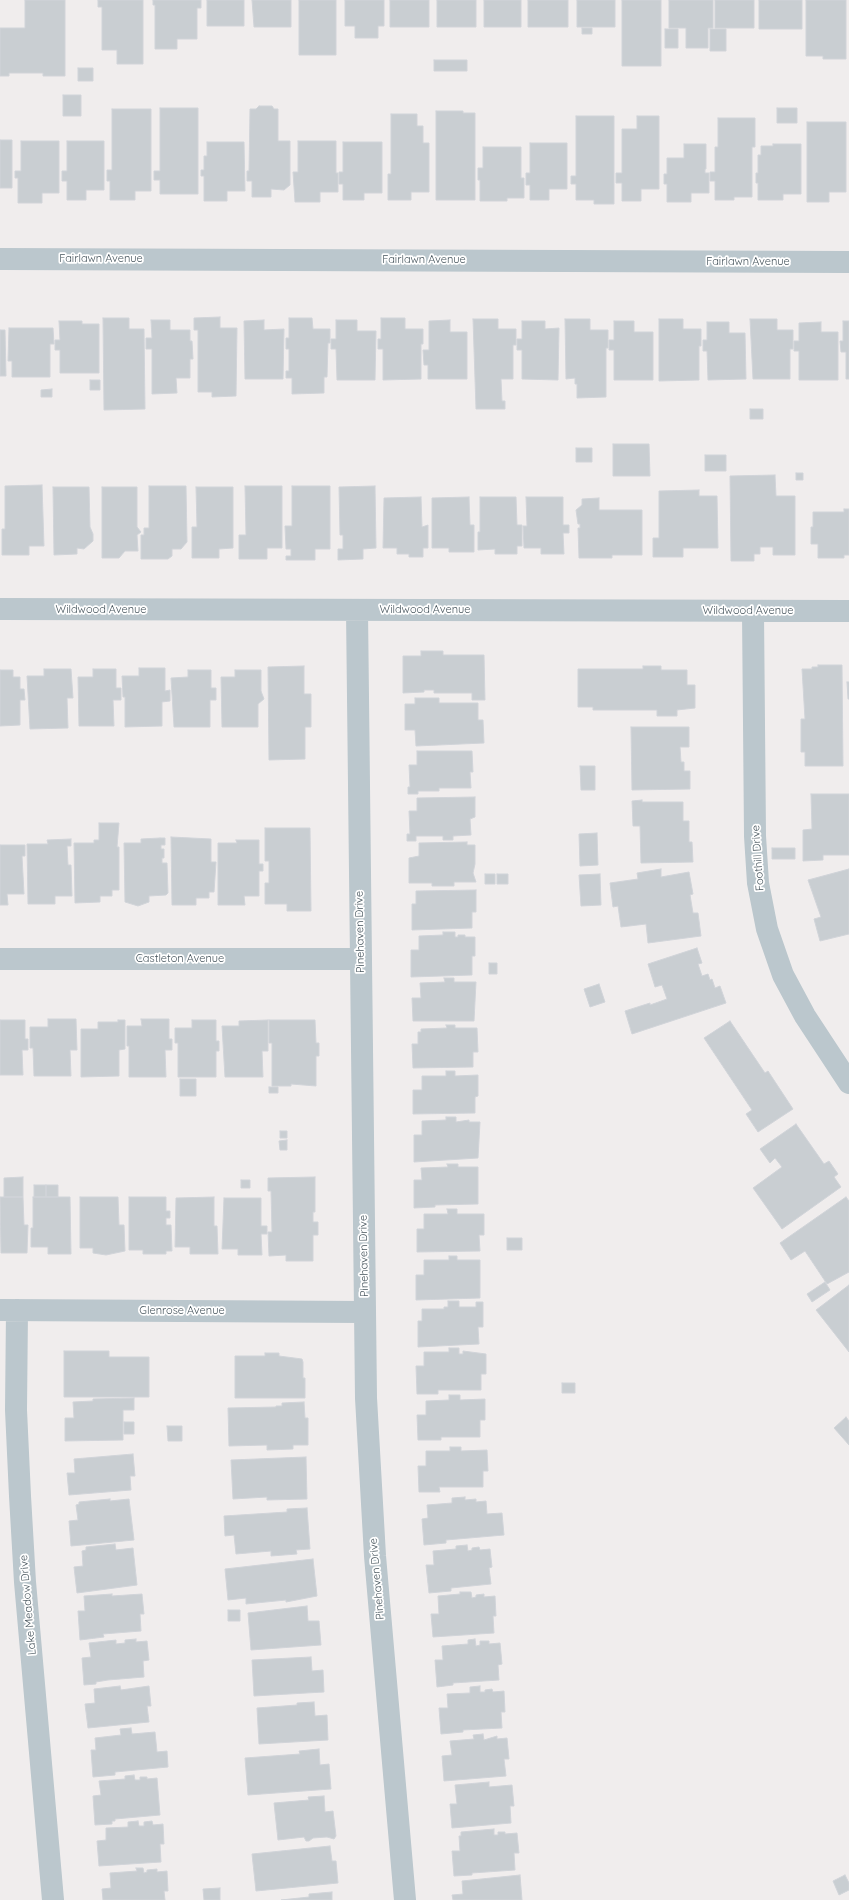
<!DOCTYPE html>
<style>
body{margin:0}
canvas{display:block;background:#f0eded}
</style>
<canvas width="849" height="1900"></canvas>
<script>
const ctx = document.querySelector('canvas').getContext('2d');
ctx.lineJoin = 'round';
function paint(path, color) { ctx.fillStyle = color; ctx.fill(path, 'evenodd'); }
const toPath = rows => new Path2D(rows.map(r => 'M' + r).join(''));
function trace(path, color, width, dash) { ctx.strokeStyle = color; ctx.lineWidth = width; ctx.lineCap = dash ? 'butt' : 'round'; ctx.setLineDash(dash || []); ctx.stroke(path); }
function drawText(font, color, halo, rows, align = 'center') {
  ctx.font = font + ' Quicksand,sans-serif'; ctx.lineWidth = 3.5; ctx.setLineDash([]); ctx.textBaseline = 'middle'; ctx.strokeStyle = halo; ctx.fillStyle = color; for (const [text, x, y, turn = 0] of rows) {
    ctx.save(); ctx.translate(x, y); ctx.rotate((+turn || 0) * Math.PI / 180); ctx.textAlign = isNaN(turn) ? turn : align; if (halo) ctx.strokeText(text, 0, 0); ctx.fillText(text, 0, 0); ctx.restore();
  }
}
const building = toPath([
 [25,0,65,0,65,76,43,76,43,73,9,73,9,76,0,76,0,28,25,28,25,0],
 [98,0,143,0,143,64,117,64,117,50,102,50,102,7,98,7,98,0],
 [153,0,201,0,201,8,197,8,197,39,177,39,177,49,155,49,155,5,153,5,153,0],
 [207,0,244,0,244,26,207,26,207,0],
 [252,0,291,0,291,27,254,27,252,0],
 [299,0,336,0,336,55,299,55,299,0],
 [345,0,384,0,384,26,378,26,378,38,355,38,355,26,345,26,345,0],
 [390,0,429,0,429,27,390,27,390,0],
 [437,0,476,0,476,27,437,27,437,0],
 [484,0,521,0,521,27,484,27,484,0],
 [528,0,568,0,568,27,528,27,528,0],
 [577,0,615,0,615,27,577,27,577,0],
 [622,0,661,0,661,66,622,66,622,0],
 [669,0,713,0,713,28,708,28,708,48,686,48,686,28,669,28,669,0],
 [715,0,754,0,754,28,715,28,715,0],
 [759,0,802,0,802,29,759,29,759,0],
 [806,0,846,0,846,59,823,59,823,56,806,56,806,0],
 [582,28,592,28,592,34,582,34,582,28],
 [665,29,678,29,678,48,665,48,665,29],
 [710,29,726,29,726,51,710,51,710,29],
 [434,60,467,60,467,71,434,71,434,60],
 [78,68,93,68,93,81,78,81,78,68],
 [63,95,81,95,81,116,63,116,63,95],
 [259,106,272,106,274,109,278,109,278,141,290,141,290,185,284,190,271,189,271,197,252,197,252,181,247,181,247,171,249,171,250,109,256,109,259,106],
 [160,108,198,108,198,194,160,194,160,180,154,180,154,171,160,171,160,108],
 [777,108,797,108,797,123,777,123,777,108],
 [112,109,151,109,151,191,135,191,135,200,110,200,110,181,107,181,107,170,112,170,112,109],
 [436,111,463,111,463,113,475,113,475,200,436,200,436,111],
 [391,114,417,114,417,126,423,126,423,143,429,143,429,192,411,192,411,200,388,200,388,174,391,174,391,114],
 [576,116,614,116,614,204,594,204,594,200,576,200,576,184,571,184,571,176,576,176,576,116],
 [637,116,659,116,659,189,641,189,641,201,622,201,622,183,616,183,616,173,622,173,622,129,637,129,637,116],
 [718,118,755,118,755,147,752,147,752,197,734,197,734,200,715,200,715,181,710,181,710,172,715,172,715,147,718,147,718,118],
 [807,122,846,122,846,192,829,192,829,202,807,202,807,122],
 [0,140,12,140,12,188,0,188,0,140],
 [21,141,59,141,59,193,42,193,42,203,18,203,18,178,15,178,15,171,21,171,21,141],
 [67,141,104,141,104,190,86,190,86,200,67,200,67,181,62,181,62,171,67,171,67,141],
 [298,141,336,141,336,173,338,173,338,192,320,192,320,202,295,202,293,172,298,172,298,141],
 [207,142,244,142,245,191,227,191,227,201,204,201,204,176,201,176,201,170,204,170,204,156,207,156,207,142],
 [343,142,382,142,382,193,364,193,364,200,343,200,343,184,339,184,339,172,343,172,343,142],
 [530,143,567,143,567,189,549,189,549,200,530,200,530,185,526,185,526,173,530,173,530,143],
 [684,144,706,144,706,169,705,169,705,173,709,173,709,193,691,193,691,202,667,202,667,184,664,184,664,174,667,174,667,158,684,158,684,144],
 [773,144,801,144,801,194,783,194,783,200,758,200,758,183,756,183,756,173,758,173,758,155,761,155,761,146,773,146,773,144],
 [483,147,521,147,521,178,524,178,524,198,507,198,507,201,480,201,480,180,478,180,478,168,483,168,483,147],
 [220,317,220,328,237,328,236,396,212,397,212,392,198,392,198,330,194,330,194,318,220,317],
 [103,318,129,318,129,329,144,329,145,409,104,410,103,318],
 [289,318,312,318,313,329,330,329,330,343,328,343,327,377,324,377,324,393,292,394,292,378,286,378,286,371,289,371,289,349,286,349,286,338,289,338,289,318],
 [381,318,405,318,405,329,423,329,423,344,421,344,421,379,383,380,383,349,378,349,378,339,381,339,381,318],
 [473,319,498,319,498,329,516,329,516,345,513,345,513,379,501,379,502,401,505,401,505,409,476,409,473,319],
 [565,319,590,319,590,330,608,330,608,348,606,348,606,397,577,398,577,384,575,384,575,378,566,379,565,319],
 [659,319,683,319,683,329,701,329,701,346,699,346,699,380,659,381,659,319],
 [750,319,777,319,777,330,793,330,793,349,790,349,790,379,753,379,750,319],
 [151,320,170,320,170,330,190,330,190,341,192,341,193,359,190,359,190,378,176,378,177,393,152,394,152,349,146,349,146,338,152,338,151,320],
 [264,320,264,330,284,329,283,379,245,379,244,321,264,320],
 [336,320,357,320,357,331,376,331,375,380,337,380,336,349,331,349,331,339,336,339,336,320],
 [450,320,450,332,467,332,467,379,428,379,428,365,424,365,423,350,429,350,429,321,450,320],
 [59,321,82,321,82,324,99,324,99,373,60,373,60,350,55,350,55,340,60,340,59,321],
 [522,321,545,321,545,329,559,328,558,380,522,379,522,350,517,350,517,339,522,339,522,321],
 [614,321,634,321,634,332,653,332,653,380,614,380,614,350,609,350,609,340,614,340,614,321],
 [843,321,849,321,849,379,846,379,846,352,841,352,840,341,843,341,843,321],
 [707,322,729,322,729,333,745,333,746,379,708,380,707,351,703,351,703,340,707,340,707,322],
 [821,322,821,332,838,332,838,380,799,380,799,351,794,351,794,341,799,341,799,323,821,322],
 [9,328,53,328,54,344,50,344,50,377,12,377,12,361,8,361,9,328],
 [0,330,5,330,6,376,0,376,0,330],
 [90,380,100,380,100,390,90,390,90,380],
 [52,389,52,397,41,397,41,390,52,389],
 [750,409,763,409,763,419,750,419,750,409],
 [613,444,649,444,650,476,613,476,613,444],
 [576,448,592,448,592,462,576,462,576,448],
 [705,455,726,455,726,471,705,471,705,455],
 [796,473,803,473,803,480,796,480,796,473],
 [775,475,776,496,795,496,795,555,773,555,773,547,760,547,760,554,754,554,754,561,731,561,730,476,775,475],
 [42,485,44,546,29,546,29,555,2,555,2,529,5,529,5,486,42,485],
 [149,486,186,486,187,542,181,549,172,549,172,556,168,559,141,559,141,535,144,535,144,528,149,528,149,486],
 [245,486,282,486,282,548,267,548,267,559,239,559,239,535,246,535,245,486],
 [292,486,330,486,330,549,315,549,315,560,286,560,286,556,291,556,291,549,286,549,285,526,292,526,292,486],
 [375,486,376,548,363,549,363,559,338,560,338,549,343,549,343,535,340,535,339,487,375,486],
 [53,487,89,487,90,527,93,534,93,541,84,549,77,548,77,554,54,555,53,487],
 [102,487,137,487,137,527,141,532,137,535,138,551,125,551,119,558,102,558,102,487],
 [196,487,233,487,233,548,219,549,219,558,192,558,192,527,197,527,196,487],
 [699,490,699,496,717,496,718,548,683,548,683,557,653,557,653,538,659,538,659,491,699,490],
 [421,497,422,527,428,525,428,548,423,548,423,557,409,557,409,554,397,554,397,548,383,548,384,498,421,497],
 [469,497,470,525,474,525,474,552,449,552,449,548,432,548,432,498,469,497],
 [480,497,516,497,517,525,522,525,522,546,517,546,517,554,495,554,495,549,478,550,478,532,480,532,480,497],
 [526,497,563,497,563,525,569,525,569,533,563,533,564,554,541,554,541,548,524,548,523,526,527,526,526,497],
 [599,498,599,510,642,510,642,555,612,555,612,558,579,558,578,528,580,528,580,524,578,524,576,510,582,505,582,499,599,498],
 [844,509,849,509,849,555,844,555,844,558,818,558,818,544,811,544,811,527,813,527,813,512,844,512,844,509],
 [421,651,443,651,443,655,484,655,485,700,472,700,472,693,434,693,434,690,424,690,424,692,403,693,403,656,421,656,421,651],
 [818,665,842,665,843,766,805,766,805,752,801,752,801,719,805,719,802,669,812,669,812,667,818,667,818,665],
 [304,666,304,694,311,694,311,727,305,727,305,759,269,760,268,667,304,666],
 [643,666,661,666,661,670,687,670,687,685,695,685,695,708,677,710,677,716,657,716,657,710,593,710,593,707,578,707,578,669,643,669,643,666],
 [139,668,165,668,165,691,170,690,170,701,162,702,162,726,125,727,125,697,123,697,122,676,139,676,139,668],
 [44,669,71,669,73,698,67,698,68,728,30,729,27,676,44,676,44,669],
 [93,669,116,669,116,688,121,688,121,700,113,700,114,726,79,726,78,677,93,677,93,669],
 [0,670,13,670,13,677,20,677,20,689,24,689,25,700,20,700,20,725,0,726,0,670],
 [188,670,211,670,211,688,216,688,216,700,210,700,210,727,174,727,171,678,188,677,188,670],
 [235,670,261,670,261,691,264,699,258,704,258,727,222,727,221,677,235,677,235,670],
 [847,682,849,682,849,699,848,699,847,682],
 [415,698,439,698,439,703,478,703,478,720,483,720,484,743,416,746,415,730,405,730,405,704,415,704,415,698],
 [631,727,689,727,689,747,680,747,681,762,684,762,684,771,690,771,690,789,632,790,631,727],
 [417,751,472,751,473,772,470,772,471,788,439,788,439,791,418,791,418,794,408,794,408,787,410,787,409,765,417,765,417,751],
 [580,766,595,766,595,790,581,790,580,766],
 [811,794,849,794,849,855,823,855,823,860,803,861,803,830,812,829,811,794],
 [475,797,475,817,470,819,471,835,453,836,453,840,443,840,443,836,416,836,416,841,407,841,407,834,410,834,409,811,417,811,417,798,475,797],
 [642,800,642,802,683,802,683,821,689,821,689,842,692,842,693,862,641,863,640,826,633,826,632,801,642,800],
 [99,823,119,823,117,847,119,847,119,890,112,890,112,896,100,896,100,902,75,903,74,843,94,843,94,840,99,840,99,823],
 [265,828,310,828,311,911,287,911,287,904,265,904,265,883,269,883,269,861,265,861,265,828],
 [597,833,598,865,580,866,579,834,597,833],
 [171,837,211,839,211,862,216,862,214,892,209,892,209,898,196,898,196,905,172,905,171,837],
 [160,838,165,838,165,845,161,845,161,849,164,849,164,858,162,858,162,863,167,863,168,893,166,895,149,896,149,902,138,906,125,902,124,843,141,843,141,839,160,838],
 [71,839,71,846,67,846,68,865,71,865,72,896,55,896,55,904,28,904,27,844,48,844,47,840,71,839],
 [236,840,259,840,259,864,263,864,263,871,259,871,259,896,244,896,245,905,218,905,218,843,237,843,236,840],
 [467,842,467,845,475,845,475,864,473,873,476,882,454,882,454,886,432,886,432,883,409,883,409,858,419,856,419,843,467,842],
 [0,845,25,845,25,856,22,856,24,894,7,894,8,905,0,905,0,845],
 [772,848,795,848,795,859,772,859,772,848],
 [661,869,661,877,689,872,693,894,690,895,693,913,698,913,701,936,648,943,646,924,621,927,618,906,613,907,610,883,638,879,637,873,661,869],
 [849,869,849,934,820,941,814,919,821,917,808,880,849,869],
 [485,874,495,874,495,884,485,884,485,874],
 [497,874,508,874,508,884,497,884,497,874],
 [600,874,601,905,581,906,579,875,600,874],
 [476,890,476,912,472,912,472,928,412,930,412,904,416,904,416,891,476,890],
 [443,932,455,932,455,937,458,937,458,935,465,935,465,937,475,937,475,956,472,956,472,975,411,977,411,950,419,950,419,936,443,935,443,932],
 [697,948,702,963,698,964,702,976,708,974,710,980,712,979,715,988,720,986,726,1003,632,1034,625,1011,650,1003,650,1005,667,999,662,985,655,987,648,964,697,948],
 [489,963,497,963,497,974,489,974,489,963],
 [444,978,454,978,454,982,476,982,474,1021,413,1021,412,998,421,998,420,983,445,982,444,978],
 [599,984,605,1002,590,1007,584,989,599,984],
 [48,1019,76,1019,77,1050,70,1050,71,1076,34,1076,33,1048,30,1048,30,1027,48,1027,48,1019],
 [141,1019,169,1019,169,1039,172,1039,172,1050,165,1050,166,1077,129,1077,129,1046,127,1046,127,1026,142,1026,141,1019],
 [0,1020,25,1020,25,1039,28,1039,28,1050,22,1050,23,1075,0,1075,0,1020],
 [118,1020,125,1020,125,1049,119,1050,119,1076,81,1077,81,1029,98,1029,98,1022,118,1022,118,1020],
 [192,1020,216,1020,216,1041,219,1041,219,1051,216,1051,216,1077,178,1077,178,1043,175,1043,175,1028,192,1028,192,1020],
 [268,1020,268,1051,262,1051,263,1077,225,1077,222,1026,239,1026,239,1021,268,1020],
 [269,1020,315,1020,316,1043,319,1043,319,1056,316,1056,316,1086,291,1084,291,1086,272,1086,272,1043,269,1043,269,1020],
 [730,1021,765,1073,768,1071,793,1109,758,1132,746,1114,752,1110,704,1038,730,1021],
 [446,1025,455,1025,455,1028,477,1028,478,1052,473,1052,473,1067,413,1068,412,1044,418,1044,418,1032,421,1032,421,1029,447,1028,446,1025],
 [446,1071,455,1071,455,1076,478,1075,478,1096,475,1097,475,1113,413,1114,413,1090,422,1090,422,1076,446,1076,446,1071],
 [180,1079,196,1079,196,1096,180,1096,180,1079],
 [269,1087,278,1087,278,1093,269,1093,269,1087],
 [446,1117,456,1117,456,1122,469,1120,469,1122,480,1122,478,1158,414,1162,414,1135,422,1135,422,1121,446,1120,446,1117],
 [796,1124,824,1164,829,1161,838,1174,834,1177,841,1187,782,1229,753,1188,782,1167,775,1158,770,1163,760,1149,796,1124],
 [280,1131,287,1131,287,1138,280,1138,280,1131],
 [287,1140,287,1150,280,1150,279,1141,287,1140],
 [447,1164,458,1164,458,1167,478,1167,478,1204,435,1205,435,1207,414,1208,414,1180,422,1180,421,1168,448,1167,447,1164],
 [23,1177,23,1197,4,1197,4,1178,23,1177],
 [315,1177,315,1212,313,1212,313,1222,318,1222,318,1235,313,1235,313,1261,286,1261,286,1255,269,1256,268,1232,272,1232,271,1191,268,1191,268,1178,315,1177],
 [241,1180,250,1180,250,1188,241,1188,241,1180],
 [34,1185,46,1185,46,1197,34,1197,34,1185],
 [46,1185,58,1185,58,1197,46,1197,46,1185],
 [0,1197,23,1197,24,1225,28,1225,27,1253,1,1253,0,1197],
 [33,1197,70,1197,71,1254,48,1254,48,1247,31,1247,31,1228,33,1228,33,1197],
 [80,1197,118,1197,119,1225,124,1225,125,1251,106,1255,93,1253,93,1248,80,1248,80,1197],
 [129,1197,166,1197,166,1211,170,1211,170,1218,166,1218,166,1225,171,1225,172,1251,166,1251,166,1254,143,1254,143,1250,129,1250,129,1197],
 [214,1197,214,1226,217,1226,218,1254,190,1254,190,1247,175,1247,176,1198,214,1197],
 [846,1197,849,1201,849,1272,827,1284,805,1251,791,1260,780,1243,846,1197],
 [224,1198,261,1198,261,1226,267,1226,267,1234,261,1234,262,1255,238,1255,238,1249,222,1249,224,1198],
 [447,1209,457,1209,457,1214,484,1214,484,1235,479,1235,480,1251,417,1252,417,1229,424,1229,424,1214,448,1214,447,1209],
 [507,1238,522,1238,522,1250,507,1250,507,1238],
 [449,1256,457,1256,457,1260,480,1260,480,1298,416,1300,416,1275,424,1275,424,1260,449,1260,449,1256],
 [825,1282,830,1290,812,1302,807,1294,825,1282],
 [849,1285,849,1352,816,1310,849,1285],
 [448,1301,459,1301,459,1307,476,1307,476,1302,483,1302,483,1327,478,1327,479,1344,418,1347,418,1321,422,1321,422,1309,444,1309,444,1307,448,1307,448,1301],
 [449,1348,459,1348,459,1354,463,1354,463,1351,486,1354,486,1374,481,1374,481,1390,438,1390,438,1394,417,1394,416,1366,424,1366,424,1352,449,1352,449,1348],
 [64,1351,109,1351,109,1357,149,1357,149,1397,64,1397,64,1351],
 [265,1353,279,1353,279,1356,302,1359,303,1362,303,1378,305,1378,305,1398,235,1398,235,1356,265,1356,265,1353],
 [562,1383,575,1383,575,1393,562,1393,562,1383],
 [449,1395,460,1395,460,1400,485,1399,485,1420,480,1420,480,1437,441,1437,441,1440,418,1440,417,1415,426,1415,426,1401,449,1400,449,1395],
 [134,1398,134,1410,123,1410,123,1440,65,1441,65,1418,74,1418,73,1402,93,1401,93,1399,134,1398],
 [304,1402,305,1418,308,1418,308,1445,293,1445,293,1449,267,1450,267,1445,229,1446,228,1408,276,1407,276,1406,282,1406,282,1403,304,1402],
 [846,1417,849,1421,849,1445,834,1428,846,1417],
 [124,1422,134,1422,134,1434,124,1434,124,1422],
 [167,1426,182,1426,182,1441,168,1441,167,1426],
 [450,1447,461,1447,461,1451,487,1450,488,1471,483,1471,483,1487,439,1487,440,1492,419,1492,418,1466,426,1466,426,1451,450,1451,450,1447],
 [133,1454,135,1476,130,1476,131,1490,69,1495,67,1473,75,1473,74,1459,133,1454],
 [306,1457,307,1499,267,1500,267,1497,233,1499,231,1460,306,1457],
 [465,1497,465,1500,476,1499,476,1502,486,1501,487,1514,502,1513,504,1535,446,1540,446,1543,424,1545,422,1519,428,1518,427,1505,452,1503,452,1498,465,1497],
 [110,1499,110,1501,129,1499,134,1540,71,1546,69,1521,78,1520,76,1505,79,1504,79,1502,110,1499],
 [307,1508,310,1549,296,1550,297,1554,271,1556,271,1551,236,1554,234,1535,225,1536,224,1516,287,1512,287,1509,307,1508],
 [115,1544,116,1550,133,1548,137,1585,77,1593,74,1567,83,1566,82,1551,86,1550,86,1547,115,1544],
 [467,1545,468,1551,472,1550,472,1548,479,1547,480,1550,490,1549,492,1567,489,1568,491,1584,451,1588,451,1591,429,1593,426,1565,434,1565,433,1551,456,1549,456,1546,467,1545],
 [313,1559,317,1596,286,1602,286,1600,246,1604,246,1598,228,1600,225,1569,313,1559],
 [460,1592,471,1592,472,1598,476,1597,476,1595,484,1594,484,1597,495,1596,496,1616,493,1616,494,1633,433,1637,431,1614,439,1614,438,1596,460,1594,460,1592],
 [112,1594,112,1596,142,1594,144,1614,140,1614,141,1631,103,1634,104,1637,80,1640,78,1611,85,1611,84,1596,112,1594],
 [307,1606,308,1621,319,1621,321,1645,251,1650,248,1613,307,1606],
 [228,1610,240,1610,240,1621,228,1621,228,1610],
 [136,1639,136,1642,147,1641,149,1660,143,1661,144,1677,108,1680,96,1682,96,1684,84,1685,82,1658,91,1657,89,1643,116,1640,116,1644,125,1643,125,1640,136,1639],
 [475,1639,476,1646,480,1645,480,1641,489,1641,489,1644,500,1643,502,1664,498,1665,499,1680,453,1683,453,1685,437,1687,435,1660,443,1660,442,1646,468,1644,468,1640,475,1639],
 [311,1657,312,1671,323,1670,324,1692,254,1696,252,1660,311,1657],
 [120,1686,121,1690,149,1686,151,1706,147,1706,149,1722,88,1728,85,1704,95,1703,94,1689,120,1686],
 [480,1686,480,1692,485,1692,485,1690,492,1689,493,1692,504,1691,505,1712,501,1712,502,1728,463,1730,463,1732,441,1734,439,1708,448,1708,447,1694,470,1693,470,1687,480,1686],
 [314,1702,315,1716,327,1715,328,1740,259,1744,257,1708,297,1705,297,1703,314,1702],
 [131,1728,132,1734,155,1732,157,1752,167,1751,168,1767,115,1772,115,1775,93,1777,91,1750,96,1750,95,1738,121,1735,120,1729,131,1728],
 [483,1734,484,1740,497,1736,497,1739,507,1738,509,1759,504,1759,506,1776,444,1781,442,1756,452,1755,450,1741,474,1739,473,1735,483,1734],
 [319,1749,320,1765,329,1764,331,1789,248,1795,245,1758,300,1754,299,1751,319,1749],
 [134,1775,135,1780,140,1780,140,1777,147,1777,147,1779,157,1778,160,1815,115,1819,115,1821,112,1821,112,1824,95,1825,93,1796,101,1795,99,1781,125,1779,125,1776,134,1775],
 [489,1782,489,1787,512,1785,514,1806,510,1806,511,1823,452,1828,450,1804,457,1804,455,1785,489,1782],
 [324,1796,325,1812,333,1811,336,1836,334,1839,327,1837,313,1838,309,1841,306,1841,304,1837,278,1840,274,1803,309,1800,308,1797,324,1796],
 [138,1821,139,1826,144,1826,144,1822,152,1821,153,1825,163,1824,164,1844,160,1844,161,1862,99,1866,97,1841,106,1840,106,1828,128,1827,128,1822,138,1821],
 [494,1829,494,1835,498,1835,498,1832,505,1832,505,1834,517,1833,519,1853,514,1853,515,1870,472,1873,472,1875,454,1876,452,1851,460,1851,459,1836,461,1836,461,1832,494,1829],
 [330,1846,332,1861,336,1861,338,1883,256,1891,252,1854,330,1846],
 [136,1868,143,1868,144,1873,147,1872,147,1870,157,1869,157,1872,167,1871,168,1891,164,1891,165,1900,103,1900,102,1889,111,1888,110,1873,137,1871,136,1868],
 [520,1875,522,1900,453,1900,452,1895,463,1894,462,1881,520,1875],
 [845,1875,849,1883,849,1890,839,1895,833,1881,845,1875],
 [220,1888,220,1900,204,1900,203,1889,220,1888],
 [332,1892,332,1900,281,1900,309,1897,309,1894,332,1892]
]);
const street = toPath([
 [0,259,849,262],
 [0,609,849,611],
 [357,610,366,1398,375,1556,405,1900],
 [753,612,755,836,758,883,767,929,783,975,805,1016,849,1083],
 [0,959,361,959],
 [0,1310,364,1312],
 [17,1310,16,1410,20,1496,25,1582,53,1900]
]);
const streetNames = [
 ["Fairlawn Avenue",101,259],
 ["Fairlawn Avenue",424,260],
 ["Fairlawn Avenue",748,262],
 ["Wildwood Avenue",101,610],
 ["Wildwood Avenue",425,610],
 ["Wildwood Avenue",748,611],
 ["Foothill Drive",758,858,-94],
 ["Pinehaven Drive",360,932,-91],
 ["Castleton Avenue",180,959],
 ["Pinehaven Drive",364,1256,-91],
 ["Glenrose Avenue",182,1311],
 ["Pinehaven Drive",377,1579,-95],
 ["Lake Meadow Drive",28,1605,-95]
];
paint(building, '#c9ced2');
trace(building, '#d1d4d9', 1);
trace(street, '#bbc7cd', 22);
drawText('11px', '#45535b', '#fff', streetNames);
</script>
